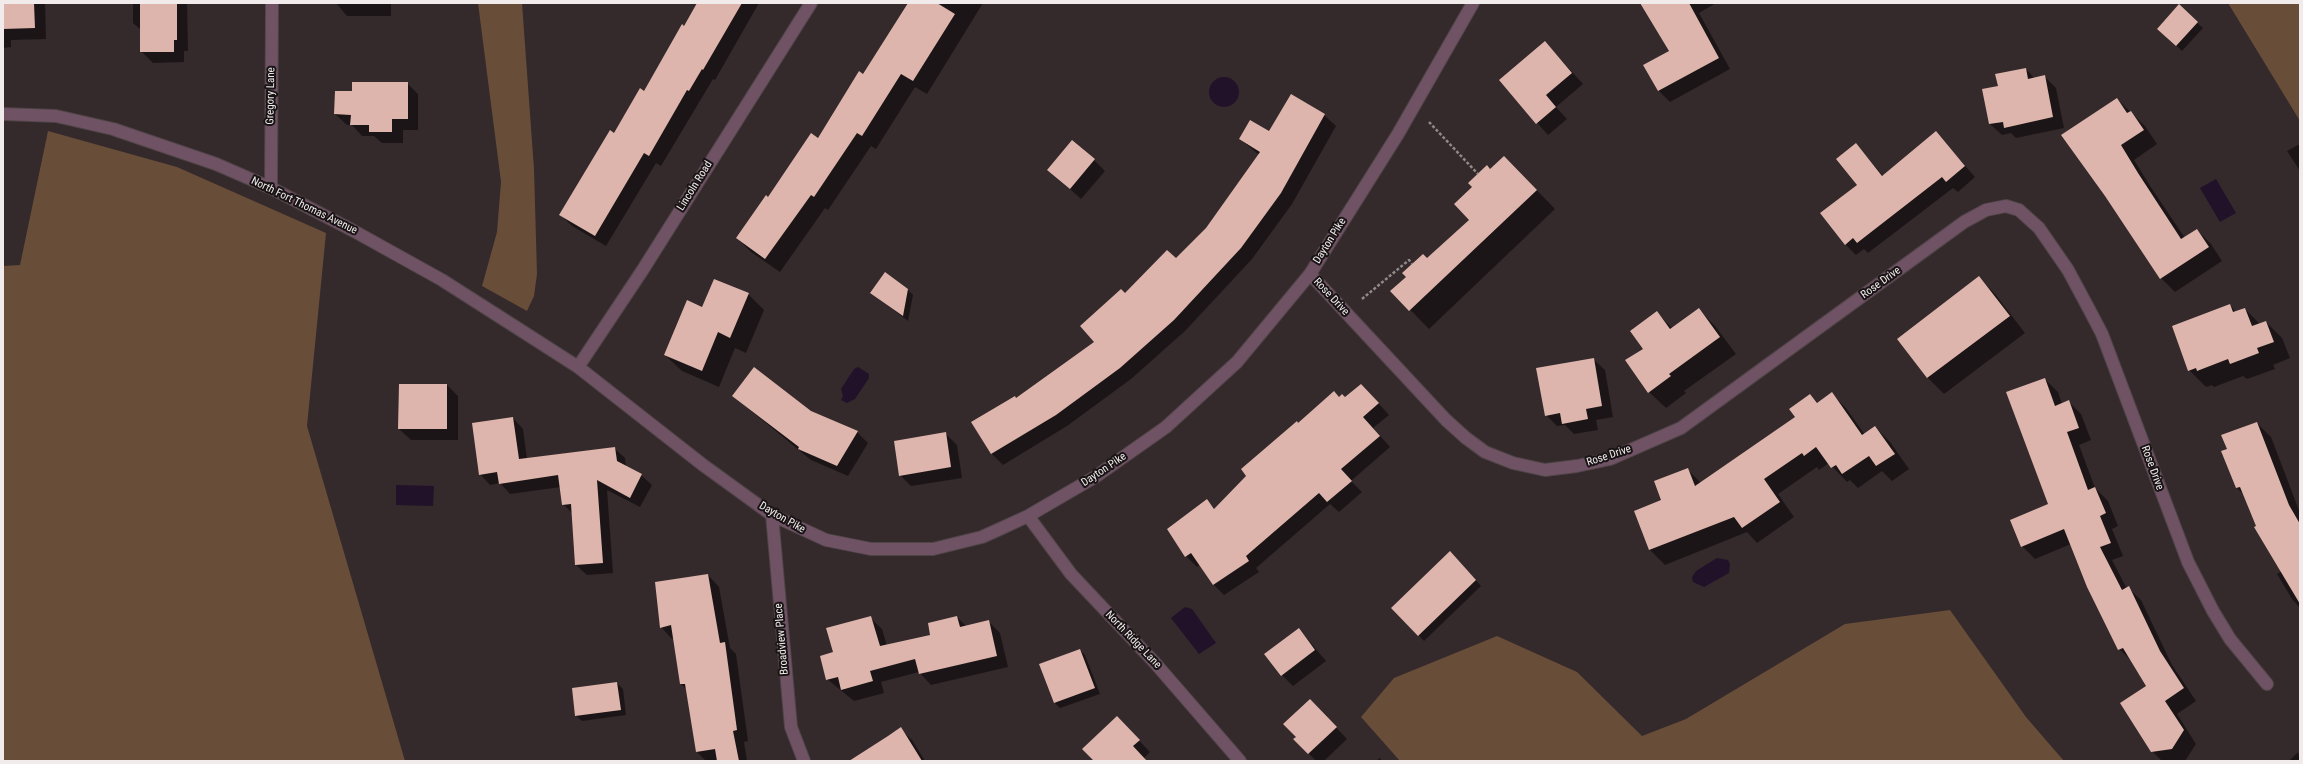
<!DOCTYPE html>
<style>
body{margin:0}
#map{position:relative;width:2303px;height:764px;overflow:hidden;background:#34292b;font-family:"Roboto Condensed",sans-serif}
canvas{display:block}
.frame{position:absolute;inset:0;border:4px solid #f2ebec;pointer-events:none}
</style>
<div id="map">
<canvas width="2303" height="764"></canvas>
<div class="frame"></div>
</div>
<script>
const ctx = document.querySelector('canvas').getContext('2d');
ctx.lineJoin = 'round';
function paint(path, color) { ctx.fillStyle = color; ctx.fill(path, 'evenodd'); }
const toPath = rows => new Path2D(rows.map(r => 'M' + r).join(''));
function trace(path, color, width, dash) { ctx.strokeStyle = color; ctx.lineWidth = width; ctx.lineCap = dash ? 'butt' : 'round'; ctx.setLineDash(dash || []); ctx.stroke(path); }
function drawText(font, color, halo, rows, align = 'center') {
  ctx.font = font + ' "Roboto Condensed",sans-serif'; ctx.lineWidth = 4; ctx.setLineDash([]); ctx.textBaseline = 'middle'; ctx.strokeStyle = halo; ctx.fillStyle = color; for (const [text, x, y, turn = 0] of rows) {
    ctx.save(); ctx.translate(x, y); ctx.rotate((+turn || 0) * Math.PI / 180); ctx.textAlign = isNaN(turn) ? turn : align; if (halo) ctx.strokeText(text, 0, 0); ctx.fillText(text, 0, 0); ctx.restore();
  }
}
const forest = toPath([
 [478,3,522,3,534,169,537,274,534,296,527,311,482,286,497,232,501,182],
 [2228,3,2300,3,2300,121],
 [48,131,177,167,326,233,307,426,405,761,3,761,3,266,20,265],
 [1950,610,2026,717,2064,761,1400,761,1361,717,1394,678,1497,636,1577,672,1642,736,1686,719,1845,624]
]);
const water = toPath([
 '1209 92a15 15 0 1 1 30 0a15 15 0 1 1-30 0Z',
 [2216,179,2236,213,2220,222,2200,188],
 [858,367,869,374,869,378,855,399,847,403,841,400,843,396,841,389,854,369],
 [396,485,434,486,433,506,396,505],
 [1717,558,1728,560,1730,564,1729,573,1704,587,1693,582,1692,577,1696,571],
 [1185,607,1192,609,1216,643,1199,654,1171,618]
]);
const shadow = toPath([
 [3,3,45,3,46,39,11,40,11,47,3,48],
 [133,3,187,3,188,51,184,51,184,62,153,63,141,51,141,30,133,23],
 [336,3,391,3,391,16,347,16],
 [698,3,759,3,715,80,713,79,661,166,656,163,606,246,572,226,561,215,644,92],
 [909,3,983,3,927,94,915,87,876,149,871,146,828,210,825,208,780,272,751,252,737,238,818,139,863,75],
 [1641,3,1716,3,1699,13,1730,69,1670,102,1659,91,1645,65,1671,51],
 [2179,6,2203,28,2182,51,2164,34],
 [1545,42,1583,84,1556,107,1567,119,1548,135,1500,81],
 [2026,69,2035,79,2045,77,2056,88,2064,128,2016,138,2011,133,2002,135,1990,124,1984,90,1999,87],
 [407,83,418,94,418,130,403,130,403,143,382,143,374,136,362,136,352,125,347,125,335,114,353,92],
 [2117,99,2145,126,2157,144,2134,160,2152,189,2185,238,2197,230,2211,244,2222,261,2175,292,2161,278,2106,195],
 [1324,115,1336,126,1292,204,1252,259,1185,331,1131,379,1067,426,1003,465,992,454,973,423,1017,399,1096,342,1126,295,1176,259,1207,229,1259,155,1240,139,1270,132],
 [1936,133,1975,177,1958,192,1953,188,1868,253,1864,249,1856,255,1845,244,1858,185,1856,144,1884,177],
 [2300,144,2300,171,2287,151],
 [1094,160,1105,171,1081,199,1049,170],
 [1490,170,1523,176,1555,209,1429,329,1392,291,1471,220],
 [1979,278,1995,294,2025,333,1944,394,1928,378,1898,339],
 [907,289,913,295,908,321,871,293],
 [748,294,764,310,746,353,735,348,719,387,682,371,665,355,703,308],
 [2230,305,2236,312,2245,309,2260,324,2266,322,2282,338,2290,358,2273,365,2275,369,2247,379,2243,376,2214,387,2212,385,2206,387,2189,370],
 [1699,310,1715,326,1736,354,1684,391,1686,393,1666,408,1649,392,1627,361,1644,350,1657,313,1673,329],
 [1593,359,1605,370,1613,417,1596,420,1598,430,1574,434,1565,425,1557,426,1546,415],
 [2045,379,2058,392,2062,404,2069,402,2081,414,2091,440,2079,445,2095,488,2108,501,2118,526,2112,529,2123,556,2112,560,2127,589,2128,588,2141,600,2172,665,2196,701,2177,714,2196,744,2185,761,2162,761,2152,751,2148,686,2133,662,2119,649,2071,544,2035,559,2022,546,2049,505],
 [447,385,458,396,458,440,411,440,399,429],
 [1831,393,1846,408,1865,435,1875,427,1890,442,1909,469,1892,481,1882,471,1858,488,1850,480,1847,482,1829,463,1819,470,1817,467,1778,494,1794,517,1757,543,1747,532,1665,565,1650,550,1635,512,1663,501,1687,469,1701,483,1796,417,1810,395,1818,403],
 [733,396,811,412,857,432,868,443,848,476,811,460],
 [1372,396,1389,415,1373,428,1390,447,1351,481,1362,492,1339,512,1330,504,1256,568,1259,572,1224,595,1213,584,1200,565,1197,567,1186,556,1207,501,1215,509,1298,424,1339,398],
 [513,418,523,429,527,459,614,448,625,458,626,467,641,475,652,485,640,507,607,490,613,573,587,575,576,565,573,514,563,504,561,487,510,494,500,483,490,485,480,474],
 [2257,423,2271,437,2300,513,2300,608,2292,599,2277,574,2282,571,2258,526,2245,496,2237,488,2228,449],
 [946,434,957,445,962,478,911,486,900,475],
 [1456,558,1481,586,1424,641,1392,608],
 [708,575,719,587,730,648,736,654,748,741,744,742,747,761,706,761,697,752,686,689,681,684,674,638,672,639,661,627],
 [957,617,967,627,989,622,1000,633,1008,667,931,685,919,672,881,682,884,693,854,701,827,679,834,653,870,618,882,629,887,646,931,635],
 [1299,629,1326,661,1293,686,1282,675],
 [1080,650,1085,655,1100,694,1060,708,1055,703,1041,664],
 [617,683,623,689,626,715,582,721,576,716,573,689],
 [1310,700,1347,739,1324,761,1316,761,1295,739],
 [900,729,912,740,925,761,878,761],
 [1128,729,1150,752,1144,758,1147,761,1095,761],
 [2298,752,2300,761,2289,761],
 [1380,758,1382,761,1376,761]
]);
const building = toPath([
 [3,3,34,3,35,28,3,29],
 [140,3,177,3,177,40,174,40,174,52,140,52],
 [697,3,742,3,703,70,702,69,689,91,687,90,649,156,644,153,595,236,559,215,610,130,614,133,640,88,644,91,682,24,684,26],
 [908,3,937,3,955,14,913,81,901,74,862,136,857,133,814,197,811,195,765,259,736,238,766,195,768,197,811,133,818,138,859,71,863,74],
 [1640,3,1689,3,1719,58,1658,91,1643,65,1669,51],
 [2179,4,2198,22,2176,46,2157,29],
 [1545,41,1572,73,1546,95,1556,107,1536,124,1499,80],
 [2026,68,2028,79,2045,75,2053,117,2004,128,2003,122,1989,124,1982,89,1998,86,1995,74],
 [352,82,408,82,408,119,392,119,392,132,369,132,369,125,350,125,351,115,334,114,335,91,352,91],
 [1291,94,1325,114,1281,193,1241,248,1174,320,1120,368,1056,415,991,454,971,422,1015,396,1016,398,1094,342,1080,326,1121,289,1125,293,1167,250,1176,258,1206,228,1260,152,1239,139,1250,120,1269,131],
 [2117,98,2127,113,2131,111,2144,130,2121,145,2138,173,2181,239,2197,229,2209,247,2160,279,2105,196,2061,135],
 [1936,131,1965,166,1946,182,1942,177,1857,243,1853,238,1845,245,1820,213,1857,185,1836,159,1856,143,1882,176],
 [1072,140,1095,159,1070,189,1047,170],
 [1504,156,1537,190,1409,311,1390,291,1406,277,1402,273,1423,254,1427,258,1469,220,1454,204,1472,187,1468,183,1487,165,1490,169],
 [885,272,908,289,903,316,870,293],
 [1979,276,2010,316,1927,378,1897,339],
 [714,279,749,293,730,338,718,332,702,371,664,355,687,300,702,307],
 [2230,304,2233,312,2245,308,2252,326,2266,321,2274,342,2257,348,2259,353,2230,364,2228,359,2197,371,2196,368,2188,371,2172,326],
 [1699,308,1720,337,1669,374,1671,376,1648,393,1625,360,1643,349,1630,331,1657,311,1670,329],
 [1594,358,1602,406,1586,409,1588,419,1562,424,1560,413,1545,416,1536,368],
 [754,367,811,411,858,431,837,466,798,449,799,447,732,396],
 [2045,378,2055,406,2069,400,2079,428,2067,432,2088,490,2095,487,2106,513,2100,516,2111,543,2100,547,2122,590,2129,586,2160,651,2184,688,2165,701,2184,730,2172,749,2151,752,2120,703,2146,686,2123,648,2118,650,2087,587,2064,529,2021,547,2010,520,2048,504,2006,392],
 [399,384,447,384,447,429,398,429],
 [1361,384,1379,403,1363,417,1380,436,1341,469,1352,481,1327,502,1319,493,1246,556,1249,561,1213,585,1191,553,1185,557,1167,529,1207,499,1214,509,1246,476,1241,469,1297,421,1298,423,1334,391,1339,397,1342,394,1345,397],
 [1832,392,1862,435,1875,426,1895,454,1876,466,1869,456,1842,474,1836,465,1831,468,1816,447,1804,456,1802,453,1764,479,1780,502,1742,528,1734,517,1649,550,1634,511,1661,500,1654,481,1688,468,1695,486,1795,417,1789,409,1810,394,1817,403],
 [513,417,519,459,615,447,617,461,642,474,630,498,597,480,603,563,575,565,571,504,562,505,558,475,499,484,497,472,479,475,472,423],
 [2257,422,2289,505,2300,524,2300,604,2254,527,2256,526,2240,487,2236,488,2221,451,2227,449,2221,435],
 [946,432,951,467,899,476,894,441],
 [1450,551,1476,580,1418,636,1391,608],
 [708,574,720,643,725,642,737,730,733,731,739,761,717,761,715,749,696,752,685,684,680,684,671,625,660,628,655,582],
 [871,616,880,646,930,635,928,623,957,616,960,627,989,620,997,656,919,674,915,659,870,671,873,681,841,690,838,677,826,680,820,656,833,652,826,628],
 [1299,628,1315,650,1281,676,1264,654],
 [1080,649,1095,688,1054,703,1039,664],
 [617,682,621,710,575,716,572,688],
 [1310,699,1337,727,1308,754,1293,739,1296,737,1283,724],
 [1117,716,1140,740,1133,746,1147,761,1094,761,1082,749],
 [901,727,922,761,849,761,888,736]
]);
const path = toPath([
 [1429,122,1478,174],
 [1362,299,1409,260,1412,264]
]);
const minor = toPath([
 [3,114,56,116,113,129,216,164,271,188,352,230,442,280,525,333,578,367,703,465,772,515,826,540,871,549,933,549,982,537,1002,528,1028,516,1095,477,1166,427,1237,362,1310,274,1398,134,1473,3],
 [271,188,272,3],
 [1310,274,1446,420,1466,438,1485,452,1513,463,1545,470,1577,466,1610,459,1681,428,1964,222,1986,210,2006,206,2019,210,2039,228,2068,270,2090,311,2102,334,2188,562,2213,611,2230,639,2267,684],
 [578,367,642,271,811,3],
 [772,515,791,727,804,761],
 [1028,516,1071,574,1155,663,1240,761]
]);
const streetNames = [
 ["Gregory Lane",271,96,-89],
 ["Lincoln Road",695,186,-58],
 ["North Fort Thomas Avenue",304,206,26],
 ["Dayton Pike",1330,241,-58],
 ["Rose Drive",1881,283,-36],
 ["Rose Drive",1331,297,47],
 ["Rose Drive",1609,456,-18],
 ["Rose Drive",2152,468,70],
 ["Dayton Pike",1104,470,-34],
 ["Dayton Pike",782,518,30],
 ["Broadview Place",782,639,-95],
 ["North Ridge Lane",1133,640,46]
];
paint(forest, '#684d39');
paint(water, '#221229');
paint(shadow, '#0007');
paint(building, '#ddb5ac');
trace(minor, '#4f4446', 14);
trace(path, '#92898a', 2.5, [3, 2]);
trace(minor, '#705265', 12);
drawText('11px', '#f2ebec', '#181314', streetNames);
</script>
